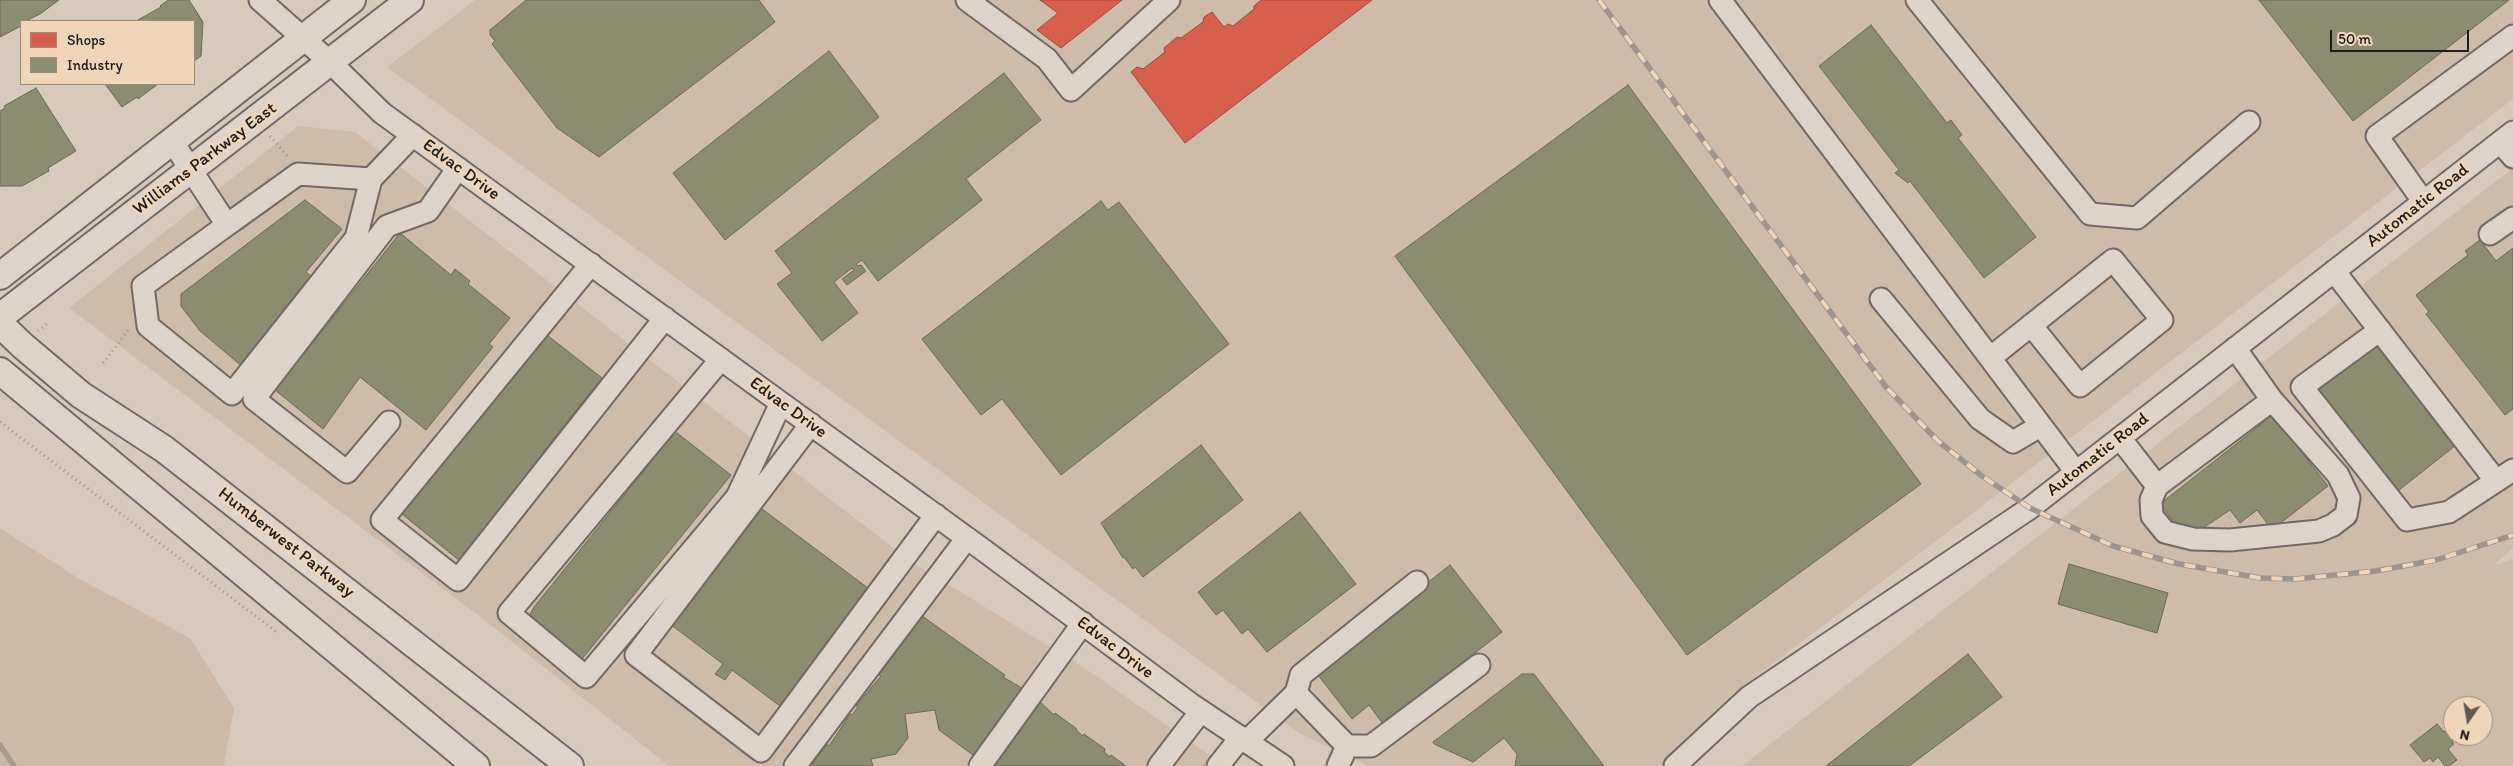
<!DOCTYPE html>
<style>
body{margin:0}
#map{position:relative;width:2513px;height:766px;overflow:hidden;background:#d8cabb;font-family:Itim,sans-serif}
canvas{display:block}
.legend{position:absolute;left:20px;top:20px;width:175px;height:65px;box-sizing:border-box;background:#f1d5b8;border:1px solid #9c8b7a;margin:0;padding:6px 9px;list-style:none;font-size:15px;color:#1c1c1c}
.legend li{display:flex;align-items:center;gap:10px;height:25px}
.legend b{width:25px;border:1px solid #9c8b7a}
.north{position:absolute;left:2443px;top:696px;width:50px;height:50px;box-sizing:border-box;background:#f1d5b8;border:1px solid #9c8b7a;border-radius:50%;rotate:193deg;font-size:14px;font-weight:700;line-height:20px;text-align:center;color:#1c1c1c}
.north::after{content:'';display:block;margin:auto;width:18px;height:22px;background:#5e5954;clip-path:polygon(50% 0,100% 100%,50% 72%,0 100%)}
.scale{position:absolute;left:2330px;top:30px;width:139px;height:22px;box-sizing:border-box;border:2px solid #1c1c1c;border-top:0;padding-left:6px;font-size:15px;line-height:18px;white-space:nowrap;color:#1c1c1c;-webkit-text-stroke:4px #f1d5b8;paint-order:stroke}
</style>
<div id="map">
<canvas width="2513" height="766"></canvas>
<ul class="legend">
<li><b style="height:14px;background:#d6604d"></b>Shops</li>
<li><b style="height:14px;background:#8c8c6e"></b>Industry</li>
</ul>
<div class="north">N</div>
<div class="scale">50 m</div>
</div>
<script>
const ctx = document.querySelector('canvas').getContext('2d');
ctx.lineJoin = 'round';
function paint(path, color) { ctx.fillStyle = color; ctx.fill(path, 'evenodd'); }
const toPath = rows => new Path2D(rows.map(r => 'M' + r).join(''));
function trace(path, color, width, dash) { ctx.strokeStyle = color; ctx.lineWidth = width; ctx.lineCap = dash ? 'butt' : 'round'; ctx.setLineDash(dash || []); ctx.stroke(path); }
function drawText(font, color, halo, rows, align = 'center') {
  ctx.font = font + ' Itim,sans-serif'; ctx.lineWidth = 5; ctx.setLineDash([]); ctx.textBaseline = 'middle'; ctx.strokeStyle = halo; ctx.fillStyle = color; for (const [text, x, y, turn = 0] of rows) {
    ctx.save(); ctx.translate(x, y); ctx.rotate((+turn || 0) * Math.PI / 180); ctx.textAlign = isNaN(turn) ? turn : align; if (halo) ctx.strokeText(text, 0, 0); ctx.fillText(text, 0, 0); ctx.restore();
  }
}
const built = toPath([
 [475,0,2513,0,2513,99,1948,532,1732,694,1660,766,1368,766,1299,733,387,67],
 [298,126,355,132,909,560,1092,673,1225,766,669,766,478,615,69,308],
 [2513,168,2513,548,2494,565,2513,559,2513,766,1742,766],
 [2453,706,2483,706,2483,736,2453,736]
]);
const green = toPath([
 [0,528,78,578,190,638,234,708,224,766,0,766]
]);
const shops = toPath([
 [1040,0,1122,0,1061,48,1037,30,1058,13,1040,0],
 [1261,0,1372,0,1185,143,1131,72,1137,67,1143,69,1165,52,1164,48,1177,37,1181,38,1203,22,1204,17,1212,12,1224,27,1228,24,1233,26,1254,9,1254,6,1261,0]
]);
const industry = toPath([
 [0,0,59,0,40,14,26,21,21,21,21,26,0,37,0,0],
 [168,0,189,0,203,22,201,56,194,61,194,21,136,21,161,7,160,6,168,0],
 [526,0,759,0,775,22,599,157,557,128,492,44,495,41,490,35,490,30,526,0],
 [2259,0,2509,0,2353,121,2259,0],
 [1871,25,1947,123,1951,120,1962,135,1958,138,2036,237,1984,278,1910,181,1908,183,1895,173,1899,170,1819,66,1871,25],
 [829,51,879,117,725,240,673,173,829,51],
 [1004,73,1041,120,966,179,982,200,878,281,862,260,856,264,858,266,861,265,866,271,847,285,842,279,854,270,852,268,834,282,858,313,822,341,777,284,792,273,775,251,1004,73],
 [105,84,158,84,138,99,137,97,122,107,105,84],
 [1628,85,1921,484,1687,655,1395,256,1628,85],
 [36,88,76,151,48,168,49,171,22,186,0,186,0,111,5,108,4,106,36,88],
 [305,200,342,229,306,272,316,280,244,368,200,331,181,306,181,294,305,200],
 [1101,201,1108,210,1119,202,1229,344,1061,475,1002,399,981,415,922,339,1101,201],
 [400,233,451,275,455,269,470,281,468,284,510,318,489,344,493,347,426,430,360,377,323,429,275,390,400,233],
 [2480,240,2496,261,2513,248,2513,409,2505,415,2426,314,2429,312,2416,295,2468,255,2465,251,2480,240],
 [547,335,602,378,543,452,546,454,460,561,402,514,547,335],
 [2382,341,2460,442,2394,494,2315,393,2382,341],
 [2273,415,2328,486,2278,525,2276,523,2270,527,2257,510,2240,523,2230,510,2197,532,2179,529,2160,504,2273,415],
 [677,433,731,475,582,659,529,616,534,607,667,442,677,433],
 [1201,445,1243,500,1143,577,1135,567,1133,569,1124,557,1123,558,1101,523,1201,445],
 [758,506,872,591,784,709,732,670,725,680,715,674,723,664,670,624,758,506],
 [1300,512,1356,584,1267,652,1248,629,1242,634,1223,610,1216,615,1198,592,1300,512],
 [2069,564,2168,593,2157,633,2058,604,2069,564],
 [1450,565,1502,632,1383,724,1369,705,1352,719,1315,671,1450,565],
 [922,616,1005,675,1003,677,1022,688,973,755,939,730,935,710,905,714,908,738,896,754,871,759,873,766,811,766,827,744,829,746,850,714,852,715,858,707,856,706,881,676,879,675,922,616],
 [1968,654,2002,697,1909,766,1826,766,1968,654],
 [1522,674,1534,674,1604,766,1515,766,1517,754,1504,738,1473,762,1434,744,1433,742,1522,674],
 [1038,700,1054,715,1055,713,1077,729,1076,730,1083,736,1084,734,1105,749,1104,752,1110,757,1111,755,1126,766,990,766,1038,700],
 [2437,724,2444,732,2449,728,2456,738,2452,742,2454,744,2448,749,2457,760,2449,766,2445,766,2438,757,2433,762,2430,758,2424,762,2410,745,2437,724]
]);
const stream = toPath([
 [0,745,14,766]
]);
const path = toPath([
 [270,136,289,158],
 [38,331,49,322],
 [103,363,130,328],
 [0,422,278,633]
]);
const minor = toPath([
 [260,0,331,63,382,113,982,549,1192,705,1283,766],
 [967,0,1047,59,1071,90,1169,0],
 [1720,0,2076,472],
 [1917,0,2090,214,2137,218,2249,122],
 [172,141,227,225,143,286,148,326,232,394,356,238,371,179,413,135],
 [2501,143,2513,157],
 [2423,201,2377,136,2513,36],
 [227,225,298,174,371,179],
 [2490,234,2513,218],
 [591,264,382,520,458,580,665,318],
 [2334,271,2496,481],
 [1881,299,1980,419,2013,442,2040,426],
 [2380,330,2302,387,2407,520,2449,512,2513,470],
 [2235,348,2272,400,2338,475,2349,498,2346,515,2333,525,2319,531,2230,540,2193,539,2165,532,2152,516,2151,500,2157,486,2272,400],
 [1990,358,2113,260,2162,320,2080,386,2031,325],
 [721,359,509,613,586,677,737,497,781,403],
 [389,422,347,472,254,399,387,226,428,211,458,168],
 [811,424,636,655,761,751,936,515],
 [2120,438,2157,486],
 [1296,693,1301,675,1417,582],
 [1246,742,1296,693,1347,746,1338,766],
 [1347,746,1371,746,1479,665],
 [795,766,967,538],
 [980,766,1083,623],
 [1159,766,1201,711],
 [1218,766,1241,737],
 [1675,766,1749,697,2030,508,2513,132]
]);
const major = toPath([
 [0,276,352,0],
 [0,317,410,0],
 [0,324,23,346,81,395,164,449,570,766],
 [0,371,476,766]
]);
const rail = toPath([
 [1599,0,1886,387,1938,441,1982,476,2030,508,2113,546,2179,564,2260,578,2295,579,2376,571,2436,560,2513,535]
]);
const streetNames = [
 ["Williams Parkway East",205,159,-37],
 ["Edvac Drive",461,170,36],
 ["Automatic Road",2418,206,-38],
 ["Edvac Drive",788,408,36],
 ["Automatic Road",2098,455,-38],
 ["Humberwest Parkway",286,543,38],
 ["Edvac Drive",1115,648,37]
];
paint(built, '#cebba8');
paint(green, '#ccbaa7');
paint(shops, '#d6604d');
trace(shops, '#9e4c3e', 1);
paint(industry, '#8c8c6e');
trace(industry, '#6a6a55', 1);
trace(stream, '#a99a89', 5.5);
trace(minor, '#716a64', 25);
trace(major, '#716a64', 30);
trace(path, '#9c948d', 3, [1, 4]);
trace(minor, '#ddd3c9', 21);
trace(major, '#ddd3c9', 26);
trace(rail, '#9c948d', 5.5);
trace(rail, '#f1d5b8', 4, [11]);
drawText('18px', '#1c1c1c', '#f1d5b8', streetNames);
</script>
